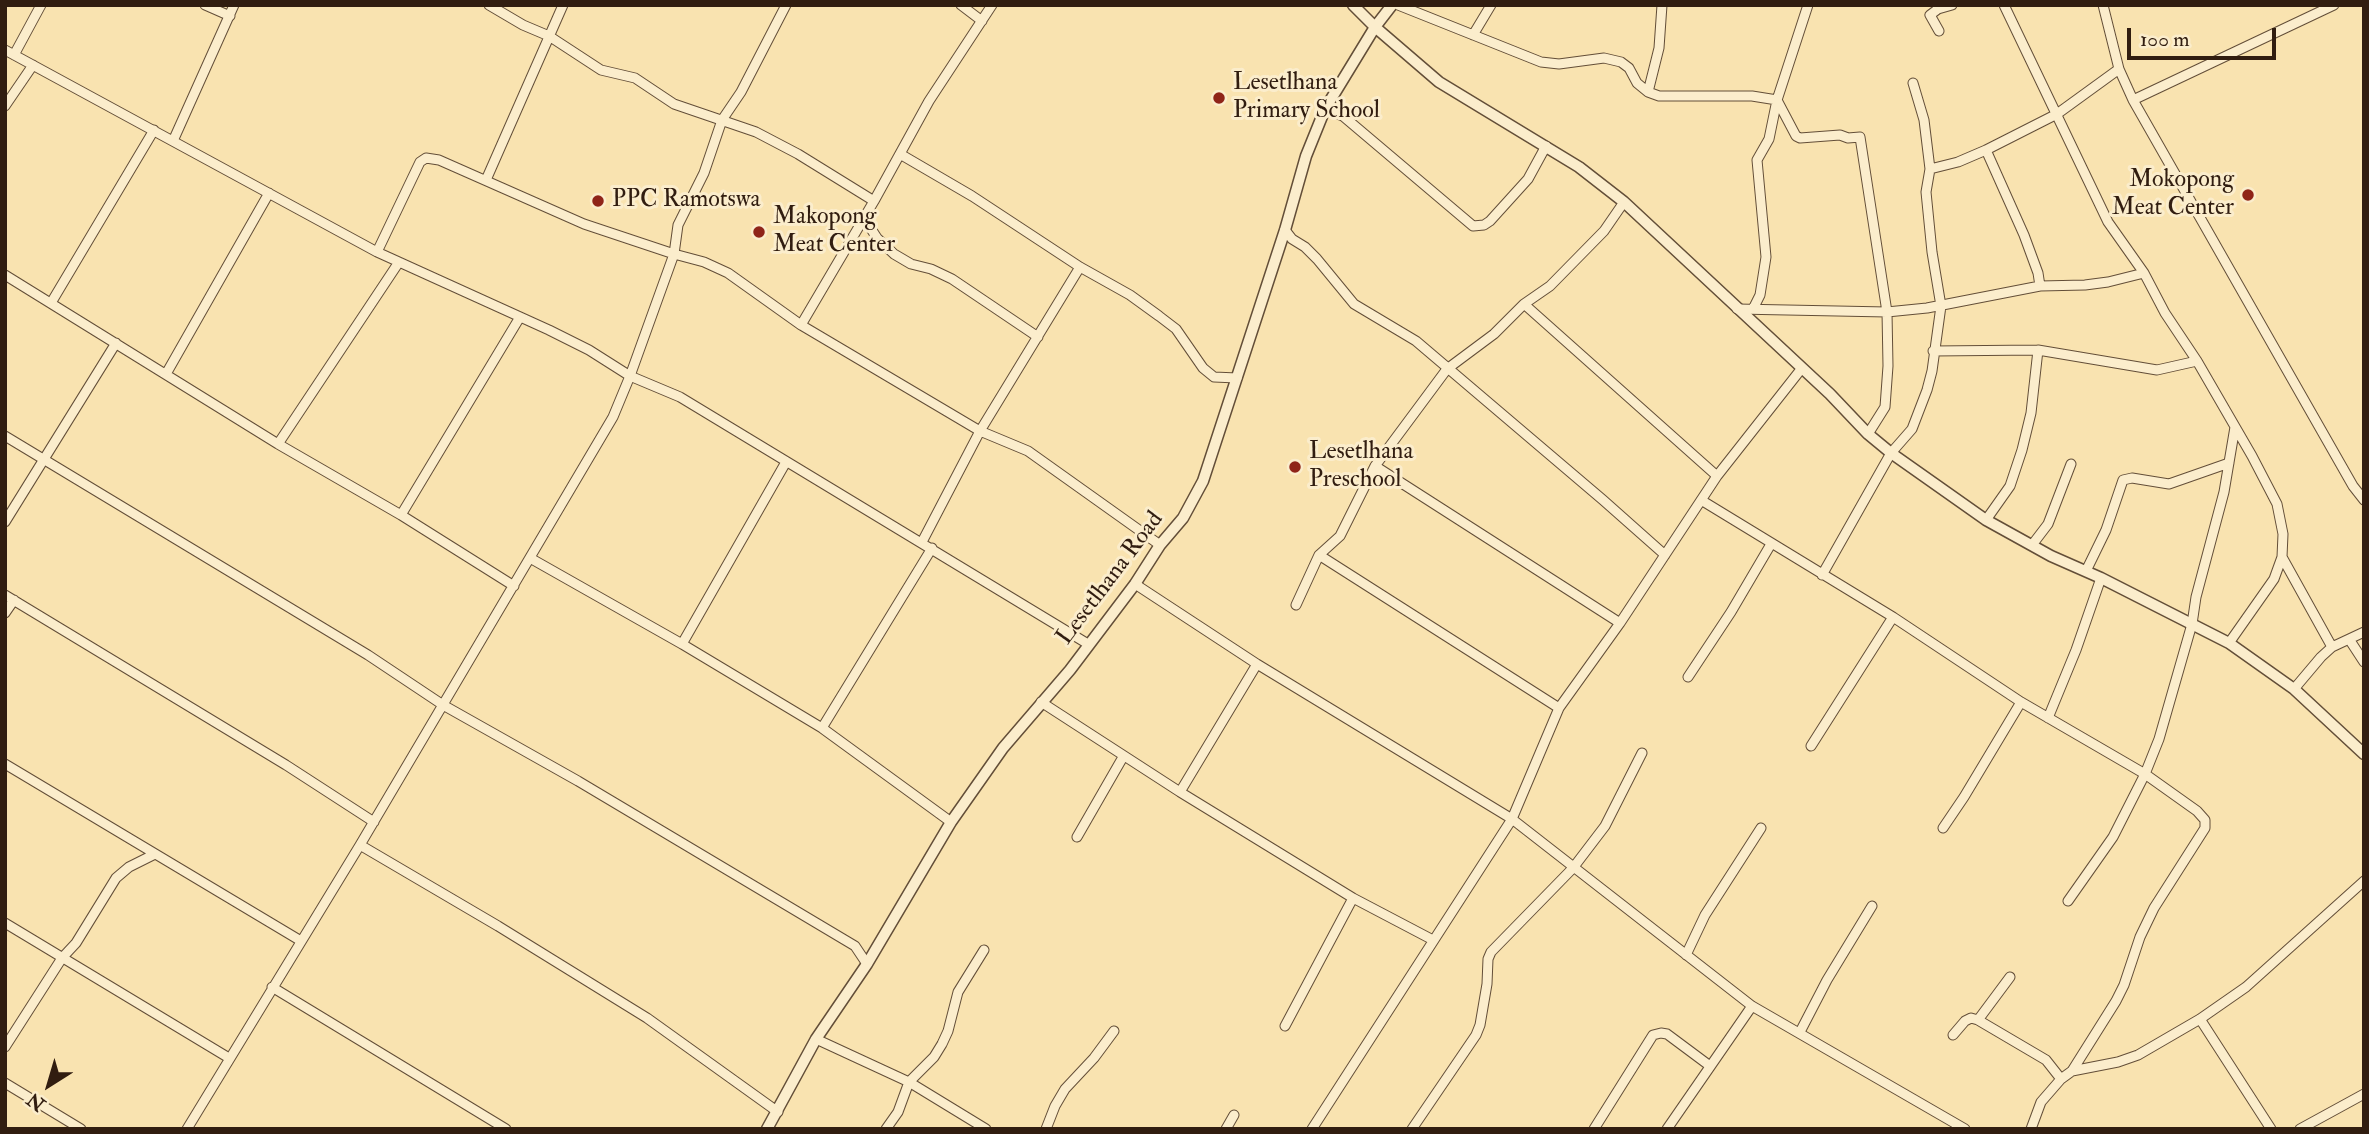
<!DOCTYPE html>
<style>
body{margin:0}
#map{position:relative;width:2369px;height:1134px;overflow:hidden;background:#f9e3b0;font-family:"IM FELL Double Pica",serif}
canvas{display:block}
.frame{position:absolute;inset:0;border:7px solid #311d10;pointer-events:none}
.north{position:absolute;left:14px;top:1050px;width:70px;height:70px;-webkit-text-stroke:5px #fbedcc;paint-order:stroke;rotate:217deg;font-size:19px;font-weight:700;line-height:28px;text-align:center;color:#311d10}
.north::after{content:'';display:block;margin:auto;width:24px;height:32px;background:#311d10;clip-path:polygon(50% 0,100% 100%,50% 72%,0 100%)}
.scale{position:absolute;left:2127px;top:28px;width:149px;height:32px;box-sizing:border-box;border:4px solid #311d10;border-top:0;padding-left:9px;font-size:21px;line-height:24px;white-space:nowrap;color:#311d10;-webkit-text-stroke:5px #fbedcc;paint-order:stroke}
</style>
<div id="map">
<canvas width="2369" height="1134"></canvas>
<div class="frame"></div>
<div class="north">N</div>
<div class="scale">100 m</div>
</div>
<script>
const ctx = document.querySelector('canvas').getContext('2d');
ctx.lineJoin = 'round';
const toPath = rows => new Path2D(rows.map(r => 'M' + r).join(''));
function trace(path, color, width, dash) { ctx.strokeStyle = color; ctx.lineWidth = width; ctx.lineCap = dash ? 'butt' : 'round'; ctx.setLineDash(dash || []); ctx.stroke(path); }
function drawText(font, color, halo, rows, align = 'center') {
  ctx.font = font + ' "IM FELL Double Pica",serif'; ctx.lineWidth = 6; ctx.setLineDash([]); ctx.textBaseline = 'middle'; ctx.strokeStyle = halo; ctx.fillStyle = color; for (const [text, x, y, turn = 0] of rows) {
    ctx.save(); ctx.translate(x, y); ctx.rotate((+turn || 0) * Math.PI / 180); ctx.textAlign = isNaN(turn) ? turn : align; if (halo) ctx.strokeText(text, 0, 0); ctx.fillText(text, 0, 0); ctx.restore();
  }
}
const minor = toPath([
 [205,5,230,16],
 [489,5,523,25,549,36,601,70,635,78,674,104,756,132,798,154,874,201],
 [961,5,982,21],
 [1398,5,1541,62,1559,64,1604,58,1621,62,1629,68,1637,83,1648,92,1659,96,1752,96,1777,100,1796,136,1800,138,1840,135,1848,138,1860,137,1887,312,1888,366,1885,407,1868,434],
 [2004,5,2108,222,2144,273,2165,313,2197,361,2252,456,2277,504,2283,534,2282,557,2274,579,2229,643],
 [2103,5,2119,69,2133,100,2353,486,2364,500],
 [1939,31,1930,15,1938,9,1952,5],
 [1473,35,1491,5],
 [5,50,377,252,549,330,589,350,630,376,680,397,1088,644],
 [14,55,41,5],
 [1648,92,1659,48,1662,5],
 [2133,100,2334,5],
 [5,106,33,65],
 [1325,109,1343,116,1473,226,1484,225,1490,221,1528,179,1546,146],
 [173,141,234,5],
 [1986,150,2024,235,2038,273,2040,286],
 [900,154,972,196,1080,267,1130,295,1159,316,1176,329,1203,368,1214,377,1237,378],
 [1930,169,1958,162,1986,150,2057,114,2119,69],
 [486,180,563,5],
 [864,218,877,238,894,254,911,264,931,269,952,279,1038,337],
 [1285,230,1292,239,1305,247,1317,259,1354,304,1416,341,1603,500,1665,555],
 [377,252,420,162,426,158,439,160,584,224,674,254,704,262,728,273,801,325,980,431,1028,451,1160,545],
 [5,275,278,444,401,515,514,586],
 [51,303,154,130],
 [1524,304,1717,476],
 [1737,309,1887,312,1927,308,2040,286,2085,285,2108,282,2144,273],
 [1753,309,1760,295,1766,257,1757,160,1769,139,1777,100,1808,5],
 [801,325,874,201,929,101,992,5],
 [1933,351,2038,350,2157,370,2197,361],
 [166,374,269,193],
 [5,436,368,655,443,705,578,781,855,946,867,964],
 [278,444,399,262],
 [1375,466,1620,623],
 [1701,500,1893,617,2021,702,2145,774,2197,811,2205,820,2205,828,2154,908,2140,937,2124,985,2116,1001,2072,1071],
 [401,515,520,317],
 [1986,520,2010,486,2022,450,2031,413,2038,350],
 [5,522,116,343],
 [922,542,980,431,1080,267],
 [2032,545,2048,524,2071,464],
 [1319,555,1559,708],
 [2282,557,2332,647],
 [530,558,682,644,822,728,951,822],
 [2086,571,2106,530,2123,480,2132,478,2169,484,2229,463],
 [1822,575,1891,453,1912,429,1927,390,1932,371,1941,306,1932,252,1926,192,1930,169,1924,120,1913,83],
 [1135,584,1257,664,1512,819,1752,1006,1965,1129],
 [5,595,286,765,374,822],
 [1296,605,1319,555,1340,536,1375,466,1447,369,1494,334,1524,304,1550,286,1604,231,1624,202],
 [5,613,14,600],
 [2349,639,2364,662],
 [682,644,786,462],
 [1688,677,1731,612,1771,544],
 [2294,689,2321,657,2332,647,2364,632],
 [1041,702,1180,792,1353,898,1433,940],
 [2048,718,2076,650,2101,578],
 [822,728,932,548],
 [1811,746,1893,617],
 [5,764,301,941],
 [1180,792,1257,664],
 [1943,828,1964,797,2021,702],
 [1077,837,1123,757],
 [360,845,498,926,647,1018,778,1112],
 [2068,901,2113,837,2145,774,2159,739,2192,624,2196,597,2224,492,2235,427],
 [5,923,229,1058],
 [1686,955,1705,915,1761,828],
 [272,987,506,1129],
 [2200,1019,2271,1129],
 [1978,1020,2010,977],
 [1285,1026,1353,898],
 [1800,1032,1827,980,1872,906],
 [1953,1035,1965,1021,1971,1018,1978,1020,2046,1060,2061,1079],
 [816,1039,909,1082,986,1129],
 [5,1047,62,958,76,943,116,878,129,867,155,854],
 [5,1083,81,1129],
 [187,1129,360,845,613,417,630,376,674,254,678,225,704,173,722,120,741,92,786,5],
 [886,1129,898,1112,909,1082,934,1057,942,1044,948,1031,958,992,984,950],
 [1046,1129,1055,1106,1065,1089,1094,1058,1114,1031],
 [1226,1129,1234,1115],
 [1312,1129,1512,819,1559,708,1620,623,1717,476,1802,368],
 [1412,1129,1476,1035,1480,1025,1487,984,1488,959,1491,952,1573,868,1605,826,1642,753],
 [1594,1129,1653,1035,1661,1033,1667,1034,1710,1066],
 [1667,1129,1752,1006],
 [2031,1129,2041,1102,2061,1079,2072,1071,2118,1062,2138,1055,2200,1019,2246,987,2364,881],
 [2300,1129,2364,1094]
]);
const tertiary = toPath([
 [1353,5,1375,27,1439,82,1579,167,1624,202,1830,394,1868,434,1891,453,1986,520,2051,556,2101,578,2229,643,2294,689,2364,754],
 [767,1129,816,1039,867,964,951,822,1003,748,1070,670,1135,584,1160,545,1183,518,1203,481,1285,230,1306,156,1325,109,1375,27,1392,5]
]);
const markers = [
 [1219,98,7,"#8f2418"],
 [2248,195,7,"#8f2418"],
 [598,201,7,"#8f2418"],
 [759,232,7,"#8f2418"],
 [1295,467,7,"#8f2418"]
];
const poiNames = [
 ["Lesetlhana",1233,84],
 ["Primary School",1233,112],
 ["Mokopong",2234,181,"right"],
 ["Meat Center",2234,209,"right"],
 ["PPC Ramotswa",612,201],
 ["Makopong",773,218],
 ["Meat Center",773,246],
 ["Lesetlhana",1309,453],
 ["Preschool",1309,481]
];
const streetNames = [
 ["Lesetlhana Road",1111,579,-53]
];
trace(minor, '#634e38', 11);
trace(tertiary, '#634e38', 13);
trace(minor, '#fbedcc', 9);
trace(tertiary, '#fbedcc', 10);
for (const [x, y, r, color] of markers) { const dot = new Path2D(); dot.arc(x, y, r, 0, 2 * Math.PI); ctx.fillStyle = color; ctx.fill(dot); trace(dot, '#fbedcc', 2.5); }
drawText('24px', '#311d10', '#fbedcc', poiNames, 'left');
drawText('24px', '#311d10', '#fbedcc', streetNames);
</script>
